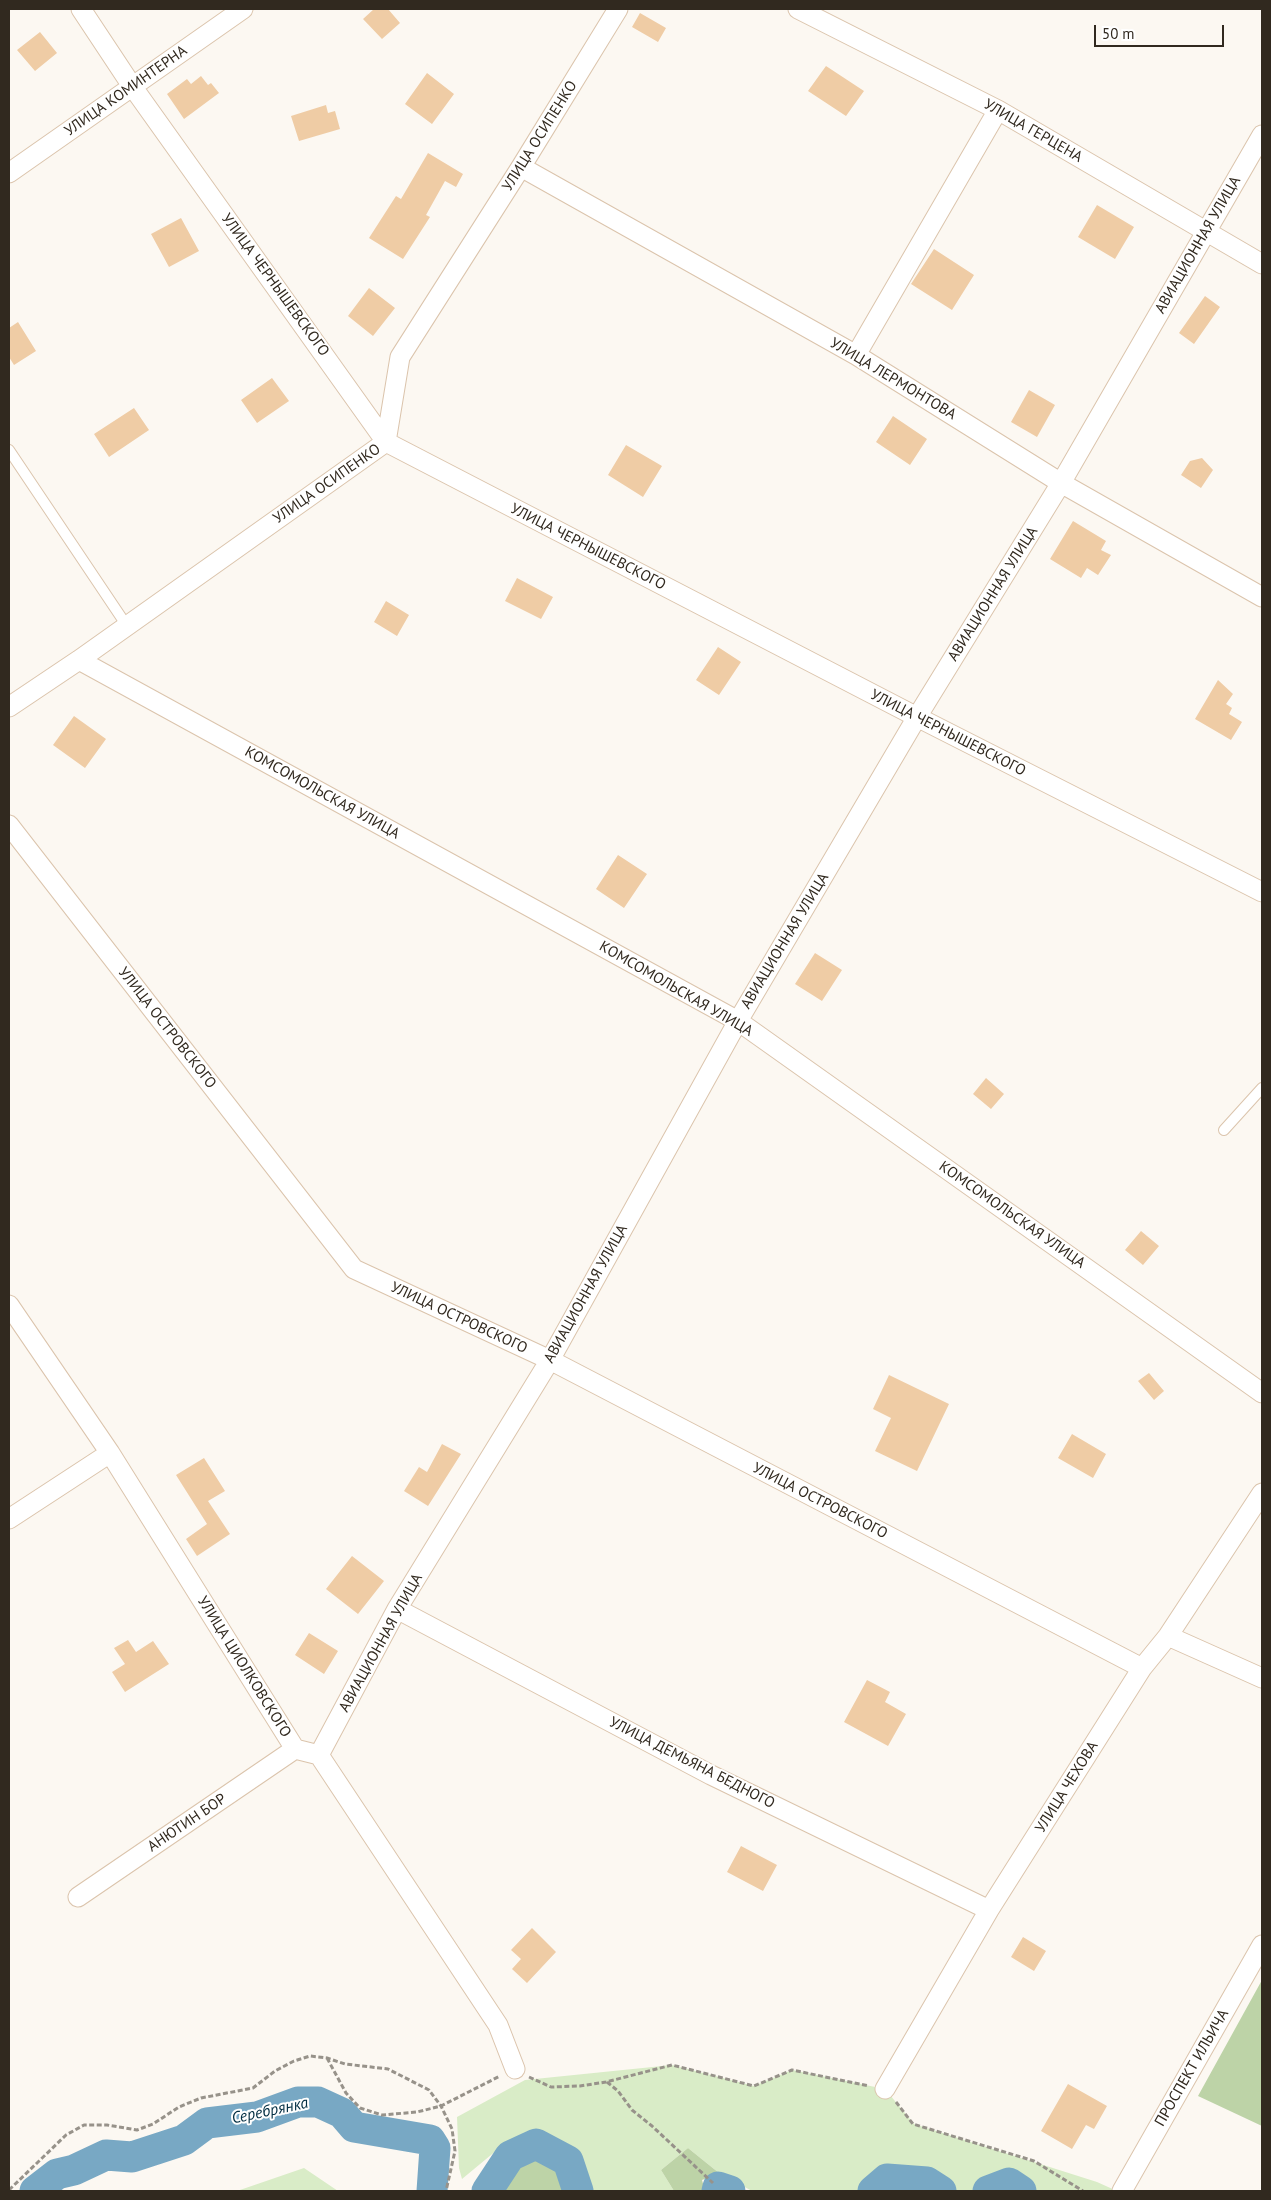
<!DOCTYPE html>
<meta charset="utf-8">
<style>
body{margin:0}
#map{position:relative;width:1271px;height:2200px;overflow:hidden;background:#fcf8f2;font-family:"PT Sans",sans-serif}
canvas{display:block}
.frame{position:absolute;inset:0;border:10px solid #31291f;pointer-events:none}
.scale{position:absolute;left:1094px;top:25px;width:130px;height:22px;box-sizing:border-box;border:2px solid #31291f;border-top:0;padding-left:6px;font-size:15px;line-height:18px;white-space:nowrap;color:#31291f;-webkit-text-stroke:4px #fff;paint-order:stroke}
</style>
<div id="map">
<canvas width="1271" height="2200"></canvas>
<div class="frame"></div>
<div class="scale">50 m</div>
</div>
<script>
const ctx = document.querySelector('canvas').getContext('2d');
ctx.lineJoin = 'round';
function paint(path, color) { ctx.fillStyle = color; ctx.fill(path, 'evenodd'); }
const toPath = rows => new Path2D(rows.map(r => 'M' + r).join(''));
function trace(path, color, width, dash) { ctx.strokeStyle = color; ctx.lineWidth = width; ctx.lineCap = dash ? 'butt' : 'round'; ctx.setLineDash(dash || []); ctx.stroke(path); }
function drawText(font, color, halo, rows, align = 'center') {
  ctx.font = font + ' "PT Sans",sans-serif'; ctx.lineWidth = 4; ctx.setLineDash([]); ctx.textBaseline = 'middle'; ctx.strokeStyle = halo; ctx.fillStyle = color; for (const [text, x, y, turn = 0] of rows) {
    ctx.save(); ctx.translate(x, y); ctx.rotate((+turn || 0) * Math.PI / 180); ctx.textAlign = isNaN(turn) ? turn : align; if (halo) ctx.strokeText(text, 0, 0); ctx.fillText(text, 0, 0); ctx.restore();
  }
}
const green = toPath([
 [672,2065,754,2086,792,2070,885,2089,914,2124,1097,2182,1117,2191,1033,2191,1010,2176,984,2185,979,2191,951,2191,948,2186,929,2175,883,2171,862,2191,752,2191,719,2173,688,2148,661,2170,674,2191,584,2191,570,2155,538,2133,503,2145,462,2179,459,2168,457,2117,525,2080],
 [304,2168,338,2191,237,2191]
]);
const forest = toPath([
 [1262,1980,1262,2126,1198,2096],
 [688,2148,719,2173,702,2180,705,2191,674,2191,661,2170],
 [534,2156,559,2164,568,2191,495,2191,515,2163]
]);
const river = toPath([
 [35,2191,57,2174,74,2170,106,2155,132,2157,184,2140,207,2123,257,2117,298,2102,318,2102,342,2113,354,2127,430,2140,435,2148,432,2191],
 [487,2191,510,2156,536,2144,568,2161,578,2191],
 [717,2191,718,2187,730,2191],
 [873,2191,887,2179,927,2182,941,2191],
 [988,2191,1009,2183,1021,2191]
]);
const building = toPath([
 [374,9,388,9,400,23,382,39,363,19],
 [640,13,666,28,658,42,632,27],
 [40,32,57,53,35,71,17,50],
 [826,66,864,91,846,116,808,91],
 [427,73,454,94,432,124,405,104],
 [201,76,208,85,211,83,219,93,184,119,167,94,187,79,191,84],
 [326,105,328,113,335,111,340,129,299,141,291,116],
 [428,153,463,174,456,187,445,181,426,215,430,217,403,259,369,238,396,196,401,199],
 [1097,205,1134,227,1115,259,1078,237],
 [181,218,199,251,169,267,151,234],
 [934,249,974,275,952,310,911,284],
 [369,288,395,308,373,336,348,316],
 [1205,296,1220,307,1194,344,1179,333],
 [18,322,36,351,14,365,9,357,9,328],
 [272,378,289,401,257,423,241,400],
 [1029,390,1055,405,1037,437,1011,422],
 [134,408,149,430,109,457,94,434],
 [893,416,927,439,910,465,876,442],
 [626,445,662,466,643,497,608,475],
 [1202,458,1213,470,1201,488,1181,475,1190,461],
 [1073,521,1106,541,1101,550,1111,555,1098,575,1087,568,1081,578,1050,559],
 [517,578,553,597,541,619,505,601],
 [386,601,409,615,397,636,374,622],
 [718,647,741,662,719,695,696,680],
 [1218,680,1233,694,1226,704,1232,708,1229,714,1242,722,1231,740,1195,719],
 [74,716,106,739,85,768,53,745],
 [618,855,647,874,624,908,596,889],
 [815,953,842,970,822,1001,795,984],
 [986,1078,1004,1094,991,1109,973,1094],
 [1141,1231,1159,1246,1143,1265,1125,1250],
 [1149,1373,1164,1391,1154,1400,1138,1381],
 [889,1375,949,1404,917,1471,875,1451,891,1418,873,1409],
 [1072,1434,1106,1454,1093,1478,1058,1458],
 [442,1444,461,1454,428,1506,404,1491,419,1467,427,1472],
 [204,1458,225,1491,208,1501,230,1534,197,1556,186,1539,207,1524,176,1475],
 [352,1556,384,1581,358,1614,326,1589],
 [309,1633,338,1651,324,1674,295,1655],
 [128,1640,136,1652,153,1641,169,1664,125,1692,112,1672,125,1664,114,1648],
 [867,1680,890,1692,885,1702,906,1714,888,1746,844,1722],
 [741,1846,777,1865,763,1891,727,1872],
 [532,1928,556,1952,527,1983,512,1969,521,1959,511,1950],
 [1023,1937,1046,1951,1034,1971,1011,1957],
 [1068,2084,1107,2106,1094,2129,1086,2125,1072,2149,1041,2131]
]);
const path = toPath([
 [327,2058,346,2093,360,2108,382,2115,417,2112,441,2106,500,2076],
 [529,2077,551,2087,580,2086,606,2082,672,2065,754,2086,792,2070,869,2086],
 [607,2082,618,2091,632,2110,652,2126,713,2183],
 [896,2102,913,2124,1034,2161,1083,2191],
 [9,2190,66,2135,84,2125,107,2125,137,2130,153,2124,179,2107,201,2098,253,2088,275,2071,294,2061,310,2056,327,2058,345,2064,388,2069,429,2090,441,2106,452,2129,455,2151,446,2191]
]);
const lane = toPath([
 [9,450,127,626],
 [1224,1130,1262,1088]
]);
const street = toPath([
 [81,9,132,86,386,442,917,717,1262,892],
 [798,9,998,110,1262,264],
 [521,167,856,355,1061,483,1262,597],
 [9,173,243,9],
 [856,355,998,110],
 [79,660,738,1021,1262,1393],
 [9,707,79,660,386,442,400,357,521,167,618,9],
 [9,825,354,1269,550,1360,1142,1668],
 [9,1305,110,1453,295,1749,319,1755,498,2025,515,2069],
 [9,1519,110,1453],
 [397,1609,711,1775,989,1910],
 [1168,1636,1262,1678],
 [319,1755,397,1609,550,1360,738,1021,917,717,1061,483,1262,135],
 [78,1897,295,1749],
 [885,2089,989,1910,1142,1668,1168,1636,1262,1493],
 [1122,2191,1262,1945]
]);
const streetNames = [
 ["УЛИЦА КОМИНТЕРНА",126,91,-35],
 ["УЛИЦА ГЕРЦЕНА",1033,131,30],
 ["УЛИЦА ОСИПЕНКО",540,136,-58],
 ["АВИАЦИОННАЯ УЛИЦА",1198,245,-60],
 ["УЛИЦА ЧЕРНЫШЕВСКОГО",275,285,54],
 ["УЛИЦА ЛЕРМОНТОВА",893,379,31],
 ["УЛИЦА ОСИПЕНКО",327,484,-35],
 ["УЛИЦА ЧЕРНЫШЕВСКОГО",588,547,27],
 ["АВИАЦИОННАЯ УЛИЦА",993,594,-58],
 ["УЛИЦА ЧЕРНЫШЕВСКОГО",948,733,27],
 ["КОМСОМОЛЬСКАЯ УЛИЦА",322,793,29],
 ["АВИАЦИОННАЯ УЛИЦА",785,941,-59],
 ["КОМСОМОЛЬСКАЯ УЛИЦА",676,989,30],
 ["УЛИЦА ОСТРОВСКОГО",167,1028,52],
 ["КОМСОМОЛЬСКАЯ УЛИЦА",1012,1215,35],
 ["АВИАЦИОННАЯ УЛИЦА",586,1294,-61],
 ["УЛИЦА ОСТРОВСКОГО",459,1318,25],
 ["УЛИЦА ОСТРОВСКОГО",820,1501,27],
 ["АВИАЦИОННАЯ УЛИЦА",381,1643,-61],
 ["УЛИЦА ЦИОЛКОВСКОГО",244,1667,58],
 ["УЛИЦА ДЕМЬЯНА БЕДНОГО",692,1763,27],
 ["УЛИЦА ЧЕХОВА",1067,1787,-58],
 ["АНЮТИН БОР",187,1823,-34],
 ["ПРОСПЕКТ ИЛЬИЧА",1192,2068,-60]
];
const waterNames = [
 ["Серебрянка",270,2111,-12]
];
paint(green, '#d9ecc7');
paint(forest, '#bdd3a7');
trace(river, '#78a8c4', 31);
paint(building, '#efcca5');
trace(lane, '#dbc4ac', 12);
trace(street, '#dbc4ac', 21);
trace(path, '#97928a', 3, [5, 2.5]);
trace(lane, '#fff', 10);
trace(street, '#fff', 19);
drawText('15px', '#31291f', '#fff', streetNames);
drawText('italic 16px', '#032e42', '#fff', waterNames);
</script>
